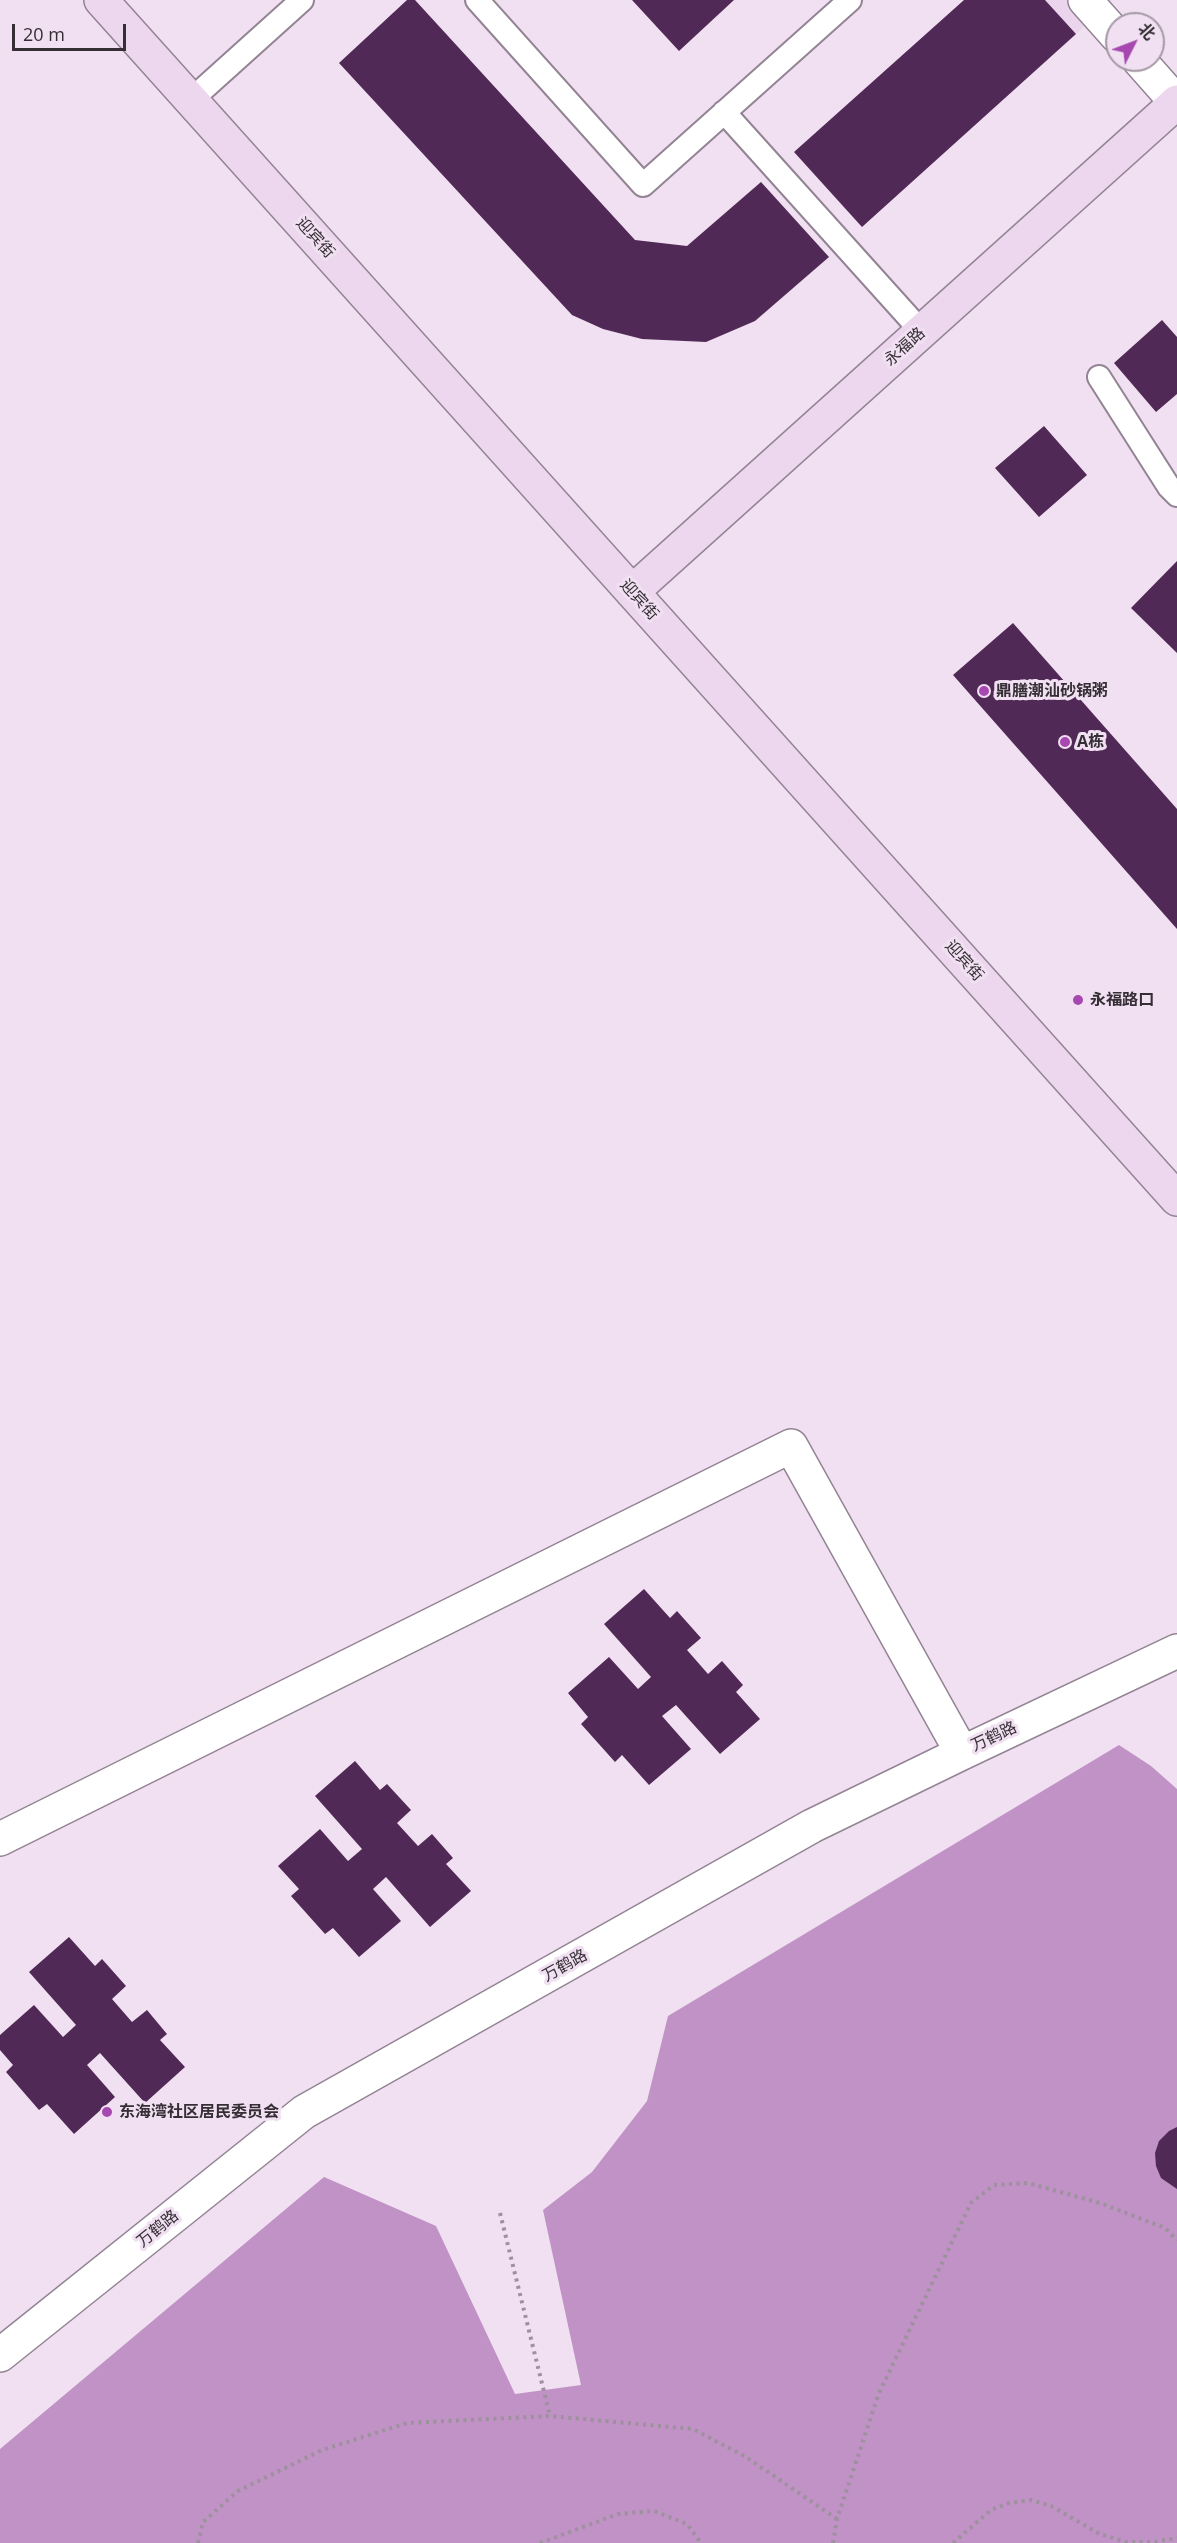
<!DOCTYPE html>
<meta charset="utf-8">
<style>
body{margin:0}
#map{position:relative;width:1177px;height:2543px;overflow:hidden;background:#f0e0f1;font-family:"Open Sans","Noto Sans SC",sans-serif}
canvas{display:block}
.north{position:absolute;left:1105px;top:12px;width:60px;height:60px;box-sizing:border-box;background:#f0e0f1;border:2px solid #a599a6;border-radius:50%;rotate:48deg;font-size:16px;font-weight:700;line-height:24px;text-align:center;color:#352e35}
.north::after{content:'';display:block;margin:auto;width:21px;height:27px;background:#a748b1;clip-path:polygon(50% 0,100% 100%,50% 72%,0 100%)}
.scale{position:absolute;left:12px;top:24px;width:114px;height:27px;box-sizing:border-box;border:3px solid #352e35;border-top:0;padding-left:8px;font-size:18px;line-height:21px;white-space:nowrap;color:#352e35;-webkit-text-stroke:4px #f0e0f1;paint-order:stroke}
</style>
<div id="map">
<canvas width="1177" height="2543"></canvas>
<div class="north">北</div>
<div class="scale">20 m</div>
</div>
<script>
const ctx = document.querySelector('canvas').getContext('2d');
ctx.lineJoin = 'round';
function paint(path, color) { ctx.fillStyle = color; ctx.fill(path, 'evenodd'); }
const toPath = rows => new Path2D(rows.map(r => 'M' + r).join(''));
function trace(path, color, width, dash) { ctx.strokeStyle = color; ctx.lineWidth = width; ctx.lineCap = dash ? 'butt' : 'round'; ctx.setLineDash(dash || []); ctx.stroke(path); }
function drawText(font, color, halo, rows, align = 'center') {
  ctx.font = font + ' "Open Sans","Noto Sans SC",sans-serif'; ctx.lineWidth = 6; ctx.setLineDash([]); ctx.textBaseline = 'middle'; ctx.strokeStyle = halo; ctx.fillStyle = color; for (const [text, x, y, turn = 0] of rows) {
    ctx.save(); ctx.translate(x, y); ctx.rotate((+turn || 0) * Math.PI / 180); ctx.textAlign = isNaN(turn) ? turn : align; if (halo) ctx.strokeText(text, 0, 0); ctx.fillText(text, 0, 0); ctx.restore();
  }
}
const built = toPath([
 [1045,0,1112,0,1076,34]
]);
const forest = toPath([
 [1119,1745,1151,1766,1177,1789,1177,2543,0,2543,0,2449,324,2177,436,2226,515,2394,581,2385,543,2210,592,2172,647,2101,668,2016]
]);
const building = toPath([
 [407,0,415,0,635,240,687,246,761,182,829,257,755,321,706,342,642,339,603,329,572,315,339,63],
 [632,0,734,0,679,51],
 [964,0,1045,0,1076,34,862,227,794,152],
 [1162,320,1177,337,1177,394,1156,412,1114,363],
 [1044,426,1087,475,1039,517,995,468],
 [1177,561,1177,653,1131,608],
 [1013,623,1177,809,1177,929,953,675],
 [644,1589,670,1618,677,1611,701,1638,687,1650,708,1674,722,1661,743,1685,736,1692,760,1719,720,1754,676,1705,662,1716,691,1749,649,1785,622,1755,615,1762,581,1724,588,1717,568,1693,609,1657,638,1689,651,1677,604,1624],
 [355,1761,380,1790,387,1784,411,1810,397,1823,418,1846,432,1834,453,1858,446,1864,471,1891,430,1927,386,1877,373,1889,401,1921,359,1957,333,1928,325,1934,291,1896,299,1889,278,1866,320,1829,348,1861,362,1849,315,1796],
 [69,1937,95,1966,102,1959,126,1986,112,1999,132,2022,147,2010,167,2034,160,2040,185,2067,145,2103,100,2053,87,2065,115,2097,74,2134,47,2104,39,2110,6,2072,13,2065,0,2050,0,2035,34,2005,63,2037,76,2025,29,1972],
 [1177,2127,1177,2189,1161,2178,1156,2166,1155,2153,1159,2141,1169,2131]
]);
const path = toPath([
 [500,2213,550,2416],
 [198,2543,203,2522,238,2491,322,2450,407,2423,550,2416,693,2429,746,2457,837,2519],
 [540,2543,618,2514,654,2511,687,2524,701,2543],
 [833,2543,837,2519,879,2393,971,2203,994,2185,1028,2183,1100,2203,1165,2228,1177,2240],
 [953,2543,991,2510,1009,2503,1031,2500,1051,2506,1100,2534,1126,2542,1154,2542,1177,2538]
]);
const lane = toPath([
 [477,0,643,185,850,0],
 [191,100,302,0],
 [724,112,922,332],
 [1099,377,1169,487,1177,495]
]);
const street = toPath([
 [1085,0,1117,36],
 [1139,60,1177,103],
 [0,1839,791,1446,962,1753],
 [0,2355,304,2112,812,1826,962,1753,1177,1651]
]);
const secondary = toPath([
 [101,0,1177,1199],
 [632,592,1177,102]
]);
const markers = [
 [984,691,6,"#a748b1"],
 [1065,742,6,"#a748b1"],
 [1078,1000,6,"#a748b1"],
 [107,2112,6,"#a748b1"]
];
const streetNames = [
 ["迎宾街",315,238,48],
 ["永福路",905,347,-42],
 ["迎宾街",639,600,48],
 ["迎宾街",964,961,48],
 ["万鹤路",994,1737,-25],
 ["万鹤路",565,1966,-29],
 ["万鹤路",158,2229,-39]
];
const poiNames = [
 ["鼎膳潮汕砂锅粥",996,691],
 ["A栋",1077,742],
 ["永福路口",1090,1000],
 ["东海湾社区居民委员会",119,2112]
];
paint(built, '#ebd5ed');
paint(forest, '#c092c5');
paint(building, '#512956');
trace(lane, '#938494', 26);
trace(street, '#938494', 36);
trace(secondary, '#938494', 36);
trace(path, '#9d919d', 4, [3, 4.5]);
trace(lane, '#fff', 22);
trace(street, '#fff', 33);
trace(secondary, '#edd7ef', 33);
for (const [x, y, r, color] of markers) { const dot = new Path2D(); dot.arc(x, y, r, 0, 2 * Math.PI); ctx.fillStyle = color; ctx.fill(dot); trace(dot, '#f0e0f1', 2); }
drawText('16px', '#352e35', '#f0e0f1', streetNames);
drawText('bold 16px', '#352e35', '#f0e0f1', poiNames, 'left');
</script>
